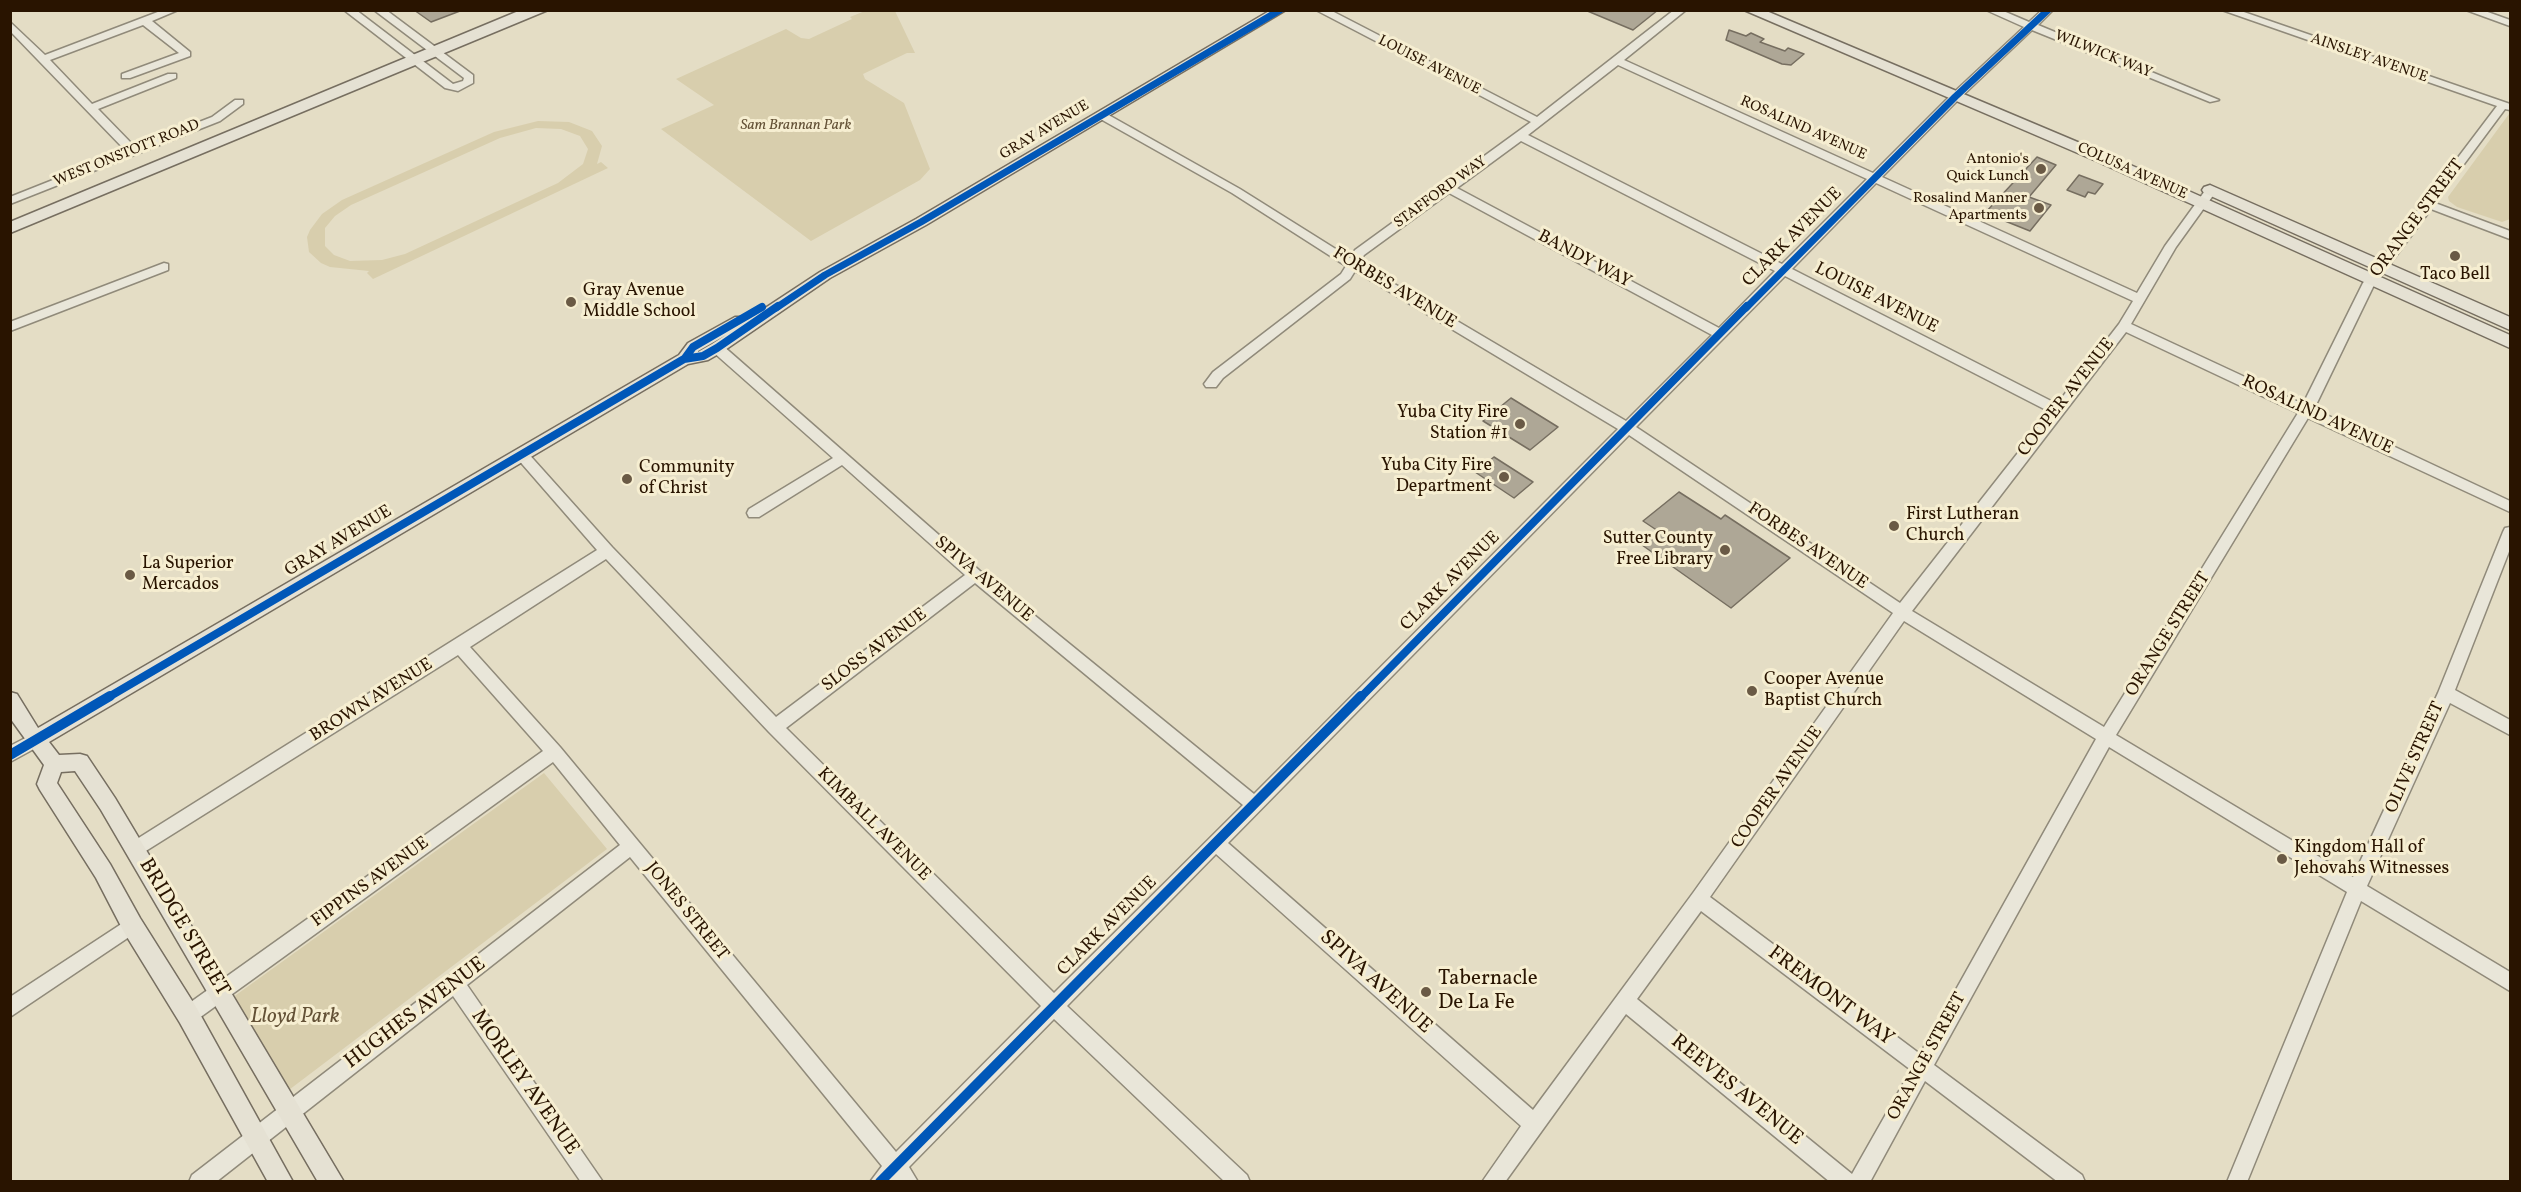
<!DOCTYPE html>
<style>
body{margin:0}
#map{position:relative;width:2521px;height:1192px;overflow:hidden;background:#e4ddc5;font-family:Vollkorn,serif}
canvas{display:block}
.frame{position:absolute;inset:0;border:12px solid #291400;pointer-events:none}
</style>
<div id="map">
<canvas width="2521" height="1192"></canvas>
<div class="frame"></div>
</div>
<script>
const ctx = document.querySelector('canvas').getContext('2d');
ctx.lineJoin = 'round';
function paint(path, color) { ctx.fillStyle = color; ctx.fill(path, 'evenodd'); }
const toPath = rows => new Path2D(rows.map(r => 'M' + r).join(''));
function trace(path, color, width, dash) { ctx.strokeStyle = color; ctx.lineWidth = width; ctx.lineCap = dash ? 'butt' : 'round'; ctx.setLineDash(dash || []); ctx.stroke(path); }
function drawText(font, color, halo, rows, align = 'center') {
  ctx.font = font + ' Vollkorn,serif'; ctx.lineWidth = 6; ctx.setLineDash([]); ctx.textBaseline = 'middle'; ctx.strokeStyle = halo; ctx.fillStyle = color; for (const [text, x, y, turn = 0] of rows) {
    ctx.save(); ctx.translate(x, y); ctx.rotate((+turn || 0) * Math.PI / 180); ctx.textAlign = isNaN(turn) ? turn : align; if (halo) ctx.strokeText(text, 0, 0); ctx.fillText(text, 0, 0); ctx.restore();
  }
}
const green = toPath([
 [865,11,895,11,915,53,907,53,863,74,865,79,904,103,930,169,920,180,811,241,661,129,714,105,676,79,786,29,801,38,809,39,852,19,850,17],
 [2509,114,2510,219,2502,222,2457,207,2449,201,2448,197],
 [538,121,569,122,592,131,602,146,597,164,601,162,608,168,373,279,367,273,369,271,330,267,321,263,309,252,307,237,310,230,322,214,342,200,494,132],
 [536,128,561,129,580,136,588,149,583,164,558,183,405,254,382,260,350,261,334,255,325,246,325,228,335,216,351,205,500,138],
 [544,773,607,849,273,1102,218,1008]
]);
const building = toPath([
 [414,10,460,10,460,11,431,22,414,10],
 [1585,10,1658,10,1633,30,1585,10],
 [1729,30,1746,36,1751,33,1764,39,1760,42,1785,51,1788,48,1804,54,1791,65,1782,64,1726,40,1729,30],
 [2037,157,2056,165,2029,197,2051,205,2030,231,1985,213,2037,157],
 [2079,175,2103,184,2095,194,2088,192,2085,197,2067,190,2079,175],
 [1511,398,1558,427,1530,450,1483,421,1511,398],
 [1494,457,1533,482,1514,498,1475,472,1494,457],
 [1679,492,1721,519,1725,515,1790,558,1731,608,1642,545,1658,531,1643,521,1679,492]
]);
const minor = toPath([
 [163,10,178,10,152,21,190,52,190,56,130,78,122,78,122,74,179,53,143,25,50,60,92,104,168,74,176,74,176,78,98,109,135,147,212,117,235,100,243,100,243,104,220,121,10,204,10,197,126,151,10,31,10,22,45,55,163,10],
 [344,10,356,10,453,84,463,81,464,78,374,10,386,10,473,75,473,83,458,91,445,88,344,10],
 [1316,10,1330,10,1537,117,1674,10,1686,10,1624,60,1873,173,1951,95,2024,27,1986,10,2001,10,2029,22,2042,10,2053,10,2038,25,2219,100,2210,102,2032,30,1959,99,1882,177,2137,293,2165,246,2207,188,2215,188,2217,190,2176,247,2131,324,2303,404,2363,283,2497,106,2222,10,2238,10,2510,104,2510,110,2505,109,2435,203,2510,231,2510,239,2431,209,2373,287,2314,409,2510,501,2510,512,2308,418,2116,735,2353,877,2438,693,2503,532,2505,528,2510,527,2510,549,2455,690,2510,720,2510,735,2450,703,2367,886,2510,972,2510,991,2361,901,2247,1182,2227,1182,2347,892,2109,747,1934,1065,2082,1175,2085,1182,2058,1182,1925,1081,1870,1182,1830,1182,1626,1014,1505,1182,1482,1182,1521,1126,1216,854,1067,1006,1247,1175,1250,1182,1225,1182,1054,1019,909,1167,918,1182,870,1182,882,1166,630,857,467,985,603,1182,581,1182,453,996,216,1182,189,1182,192,1175,620,845,553,762,195,1021,188,1024,181,1021,179,1015,181,1009,543,751,458,655,141,854,135,857,129,854,126,849,129,844,597,550,516,457,514,454,516,451,526,451,612,547,776,717,965,575,842,465,759,517,749,517,747,513,749,509,833,458,712,351,711,348,712,345,722,345,980,571,1254,794,1618,429,1355,271,1350,279,1223,378,1216,387,1206,387,1204,384,1213,372,1341,274,1346,266,1232,193,1097,117,1097,113,1105,113,1240,189,1350,258,1355,250,1531,122,1316,10],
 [1618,65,1867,179,1782,264,1528,135,1618,65],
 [1521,141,1775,271,1719,328,1457,188,1521,141],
 [1876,183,2133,301,2119,324,2057,404,1792,269,1876,183],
 [1449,193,1712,335,1626,421,1359,263,1364,255,1449,193],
 [1785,276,2050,412,1900,603,1636,427,1785,276],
 [2126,332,2298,413,2104,727,1912,611,2126,332],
 [1629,435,1893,613,1693,893,1533,1110,1228,843,1629,435],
 [606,559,769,732,1041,1006,896,1152,560,747,470,647,606,559],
 [975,583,1243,805,1054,993,786,728,975,583],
 [1904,621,2096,739,1920,1054,1710,897,1904,621],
 [1701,911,1911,1070,1852,1174,1637,999,1701,911],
 [2466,10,2482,10,2510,20,2510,26,2466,10],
 [164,263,168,264,168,270,10,331,10,322,164,263],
 [35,733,41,735,43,740,41,745,10,762,10,746,35,733],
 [132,917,138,919,141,925,138,931,10,1017,10,997,132,917]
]);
const major = toPath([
 [1271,10,1286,10,926,225,830,278,722,352,708,360,688,364,49,742,59,755,80,754,87,756,115,798,344,1182,318,1182,101,810,75,771,61,772,57,783,110,864,140,918,196,1007,293,1182,268,1182,180,1023,124,932,96,878,40,790,37,784,44,765,10,718,10,692,17,694,38,728,679,355,688,343,735,317,745,317,747,320,820,272,916,219,1271,10],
 [726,335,712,344,698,352,698,351,726,335]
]);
const highway = toPath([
 [521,10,548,10,10,233,10,222,521,10],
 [1744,10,1764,10,2106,154,2510,335,2510,348,2094,160,1744,10],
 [2210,185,2510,317,2510,330,2204,193,2202,190,2204,187,2210,185]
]);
const cyclewayFar2 = toPath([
 [776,308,825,275,921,222,1280,10],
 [1746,308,1955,97,2048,10]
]);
const cyclewayFar1 = toPath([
 [685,358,693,347,762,307],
 [107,698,684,359,703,356,717,348,778,306],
 [1360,698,1747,306]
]);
const cycleway = toPath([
 [10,755,110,696],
 [880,1182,1361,696]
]);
const markers = [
 [2041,169,6,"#6a5a45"],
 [2039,208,6,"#6a5a45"],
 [2455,256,6,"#6a5a45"],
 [571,302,6,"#6a5a45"],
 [1520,424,6,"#6a5a45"],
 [1504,477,6,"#6a5a45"],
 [627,479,6,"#6a5a45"],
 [1894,526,6,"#6a5a45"],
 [1725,550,6,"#6a5a45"],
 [130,575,6,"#6a5a45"],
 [1752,691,6,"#6a5a45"],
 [2282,859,6,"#6a5a45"],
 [1426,992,6,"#6a5a45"]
];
const farStreetnames = [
 ["WILWICK WAY",2103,55,22],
 ["AINSLEY AVENUE",2369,59,19],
 ["LOUISE AVENUE",1429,66,27],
 ["ROSALIND AVENUE",1803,129,24],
 ["GRAY AVENUE",1045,131,-31],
 ["WEST ONSTOTT ROAD",127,154,-22],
 ["COLUSA AVENUE",2132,172,24],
 ["STAFFORD WAY",1441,193,-36]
];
const farParknames = [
 ["Sam Brannan Park",796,126]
];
const farPoinames = [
 ["Antonio's",2029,160],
 ["Quick Lunch",2029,177],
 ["Rosalind Manner",2027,199],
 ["Apartments",2027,216]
];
const streetNames = [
 ["ORANGE STREET",2418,219,-53],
 ["CLARK AVENUE",1793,238,-45],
 ["BANDY WAY",1584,260,28],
 ["FORBES AVENUE",1394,289,31],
 ["LOUISE AVENUE",1876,299,27],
 ["COOPER AVENUE",2067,398,-52],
 ["ROSALIND AVENUE",2317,416,25],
 ["GRAY AVENUE",339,542,-31],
 ["FORBES AVENUE",1807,547,34],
 ["SPIVA AVENUE",983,580,40],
 ["CLARK AVENUE",1451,582,-45],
 ["ORANGE STREET",2169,635,-58],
 ["SLOSS AVENUE",875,651,-37],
 ["BROWN AVENUE",372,701,-32],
 ["OLIVE STREET",2416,758,-66],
 ["COOPER AVENUE",1778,788,-55],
 ["KIMBALL AVENUE",873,825,45],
 ["FIPPINS AVENUE",371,883,-36],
 ["JONES STREET",686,912,51],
 ["CLARK AVENUE",1108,927,-45],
 ["ORANGE STREET",1928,1057,-61]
];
const poiNames = [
 ["Taco Bell",2455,276,"center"],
 ["Gray Avenue",583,292],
 ["Middle School",583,313],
 ["Yuba City Fire",1508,414,"right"],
 ["Station #1",1508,435,"right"],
 ["Yuba City Fire",1492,467,"right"],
 ["Department",1492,488,"right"],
 ["Community",639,469],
 ["of Christ",639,490],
 ["First Lutheran",1906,516],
 ["Church",1906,537],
 ["Sutter County",1713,540,"right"],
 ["Free Library",1713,561,"right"],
 ["La Superior",142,565],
 ["Mercados",142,586],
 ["Cooper Avenue",1764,681],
 ["Baptist Church",1764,702],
 ["Kingdom Hall of",2294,849],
 ["Jehovahs Witnesses",2294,870]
];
const nearStreetnames = [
 ["BRIDGE STREET",183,928,59],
 ["SPIVA AVENUE",1375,983,42],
 ["FREMONT WAY",1830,997,37],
 ["HUGHES AVENUE",416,1014,-37],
 ["MORLEY AVENUE",524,1083,55],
 ["REEVES AVENUE",1736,1091,39]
];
const nearPoinames = [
 ["Tabernacle",1438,980],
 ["De La Fe",1438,1004]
];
const nearParknames = [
 ["Lloyd Park",295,1018]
];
paint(green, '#d8cead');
paint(building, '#aea796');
trace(building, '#766e60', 1.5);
trace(minor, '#908a7a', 3);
trace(major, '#766e60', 3);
trace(highway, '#766e60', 3);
paint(minor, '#e9e6d9');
paint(major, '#e5e1d3');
paint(highway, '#e5e1d3');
trace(cyclewayFar2, '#0057b8', 7);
trace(cyclewayFar1, '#0057b8', 8);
trace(cycleway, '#0057b8', 10);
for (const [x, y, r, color] of markers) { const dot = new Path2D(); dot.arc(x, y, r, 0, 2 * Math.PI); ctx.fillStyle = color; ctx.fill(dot); trace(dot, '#f6eed1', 2); }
drawText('15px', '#291400', '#f6eed1', farStreetnames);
drawText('italic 15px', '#635136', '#f6eed1', farParknames);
drawText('15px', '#291400', '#f6eed1', farPoinames, 'right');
drawText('18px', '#291400', '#f6eed1', streetNames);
drawText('18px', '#291400', '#f6eed1', poiNames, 'left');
drawText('21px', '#291400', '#f6eed1', nearStreetnames);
drawText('21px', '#291400', '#f6eed1', nearPoinames, 'left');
drawText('italic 21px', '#635136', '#f6eed1', nearParknames);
</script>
